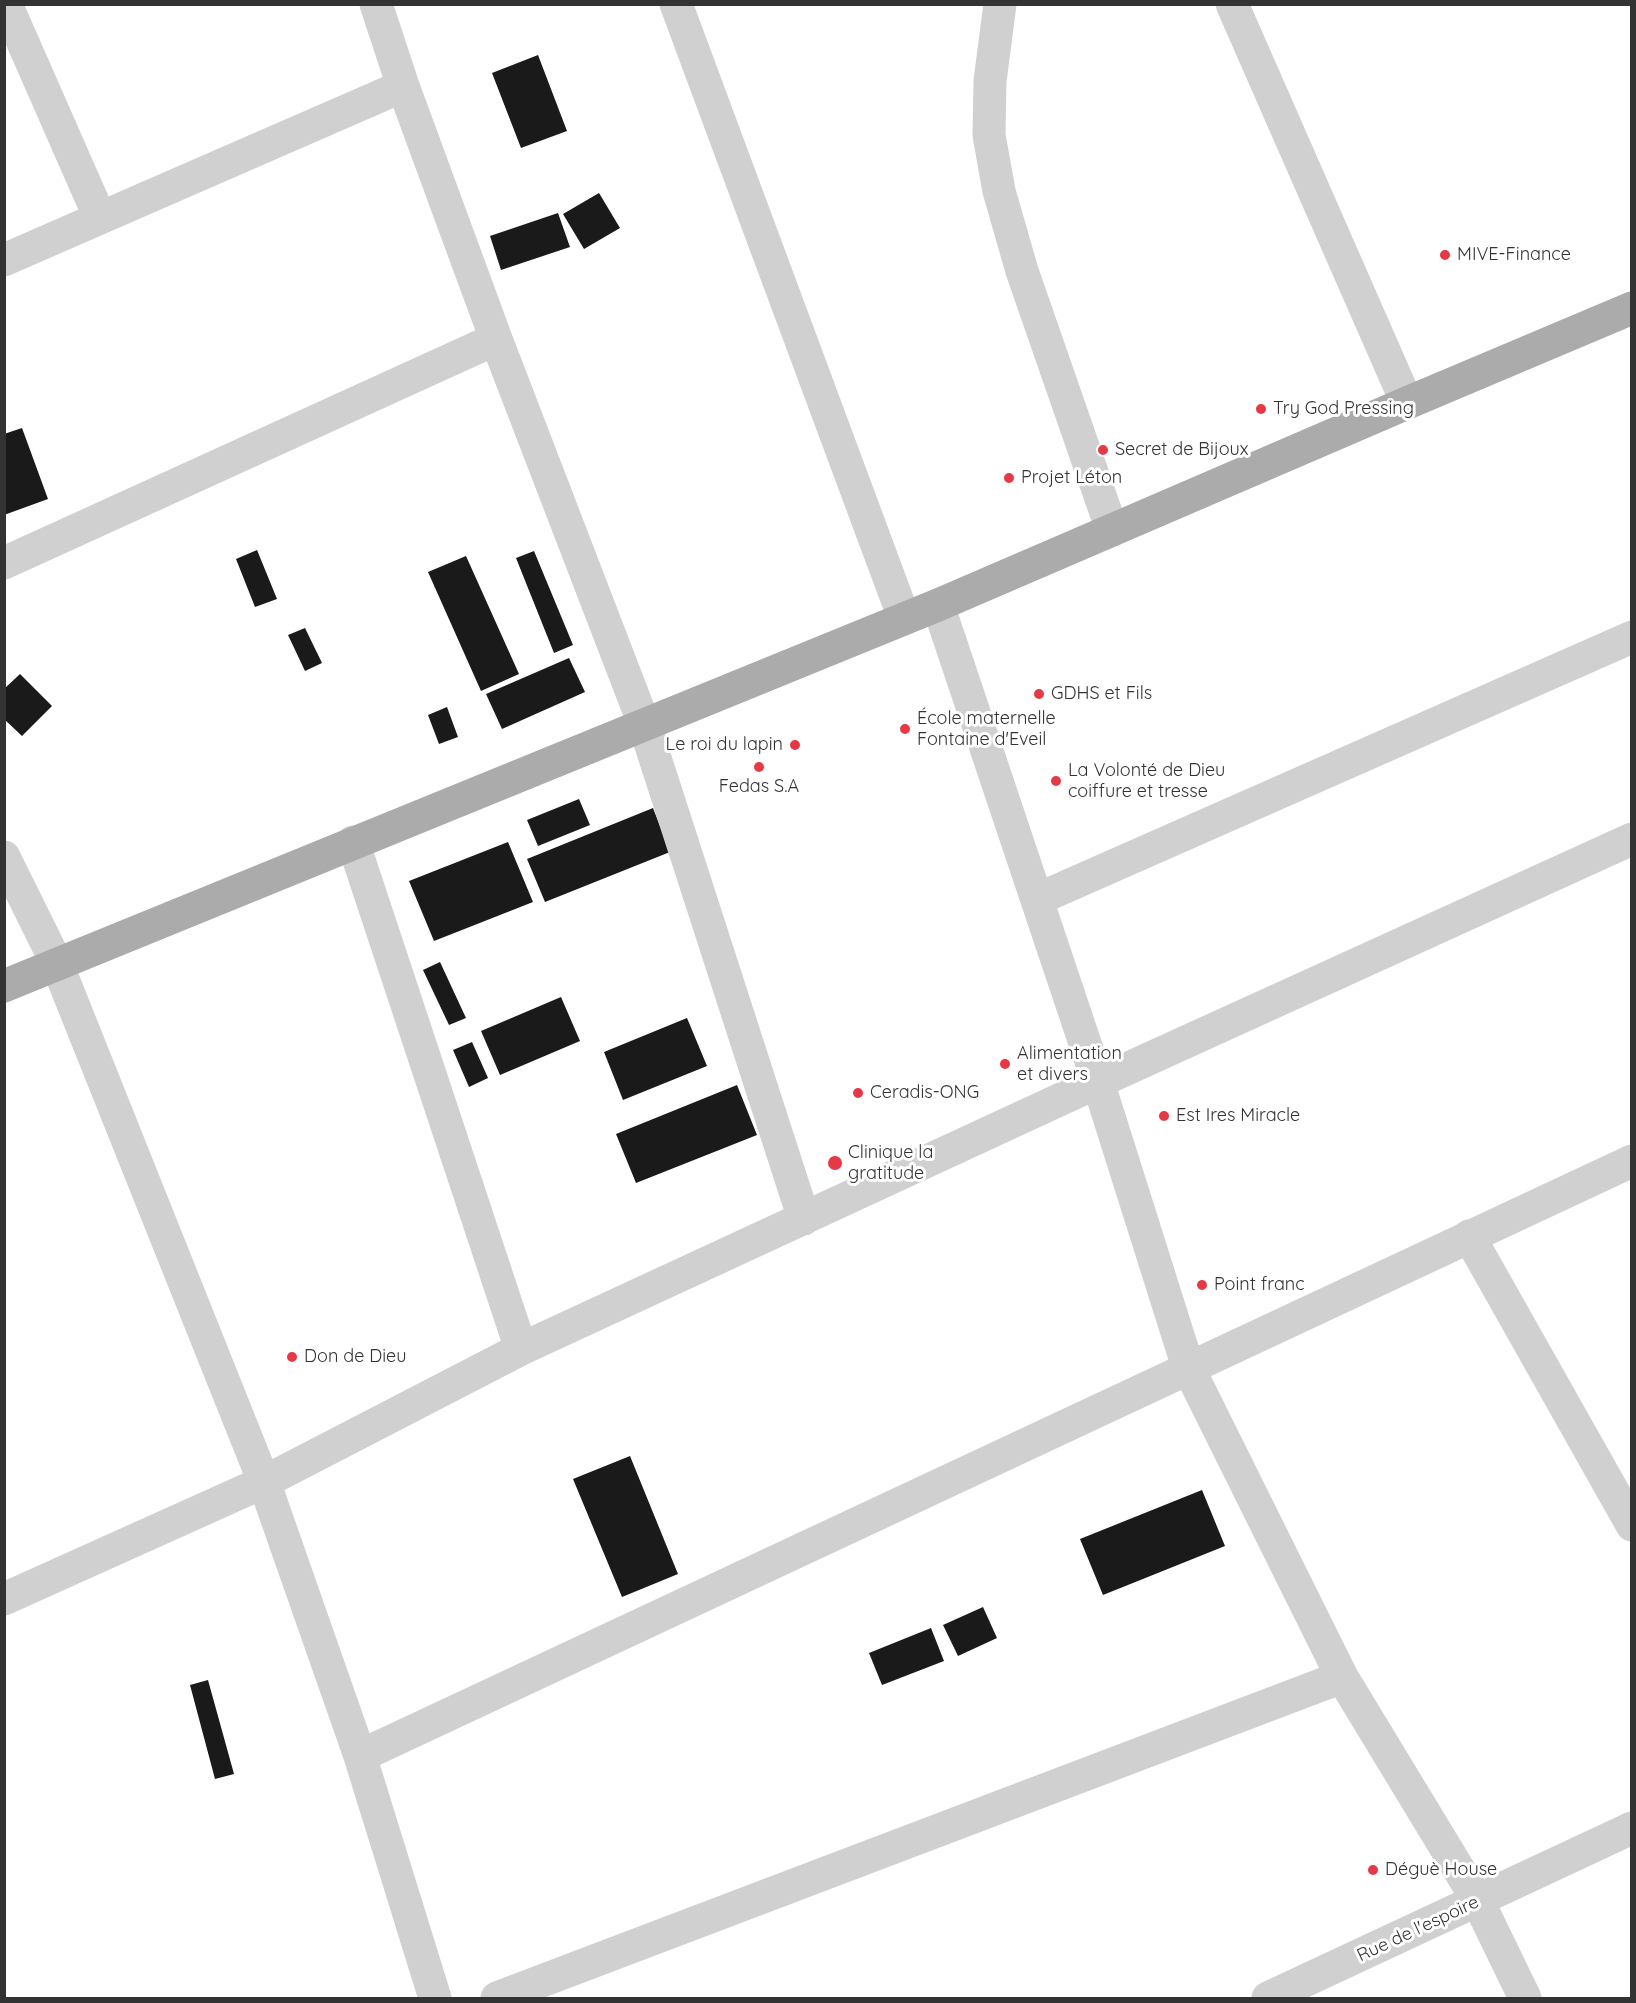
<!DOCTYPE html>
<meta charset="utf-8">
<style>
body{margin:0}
#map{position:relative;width:1636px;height:2003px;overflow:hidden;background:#fff;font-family:Quicksand,sans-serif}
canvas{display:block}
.frame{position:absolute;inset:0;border:6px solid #333;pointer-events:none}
</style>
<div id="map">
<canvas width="1636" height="2003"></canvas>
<div class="frame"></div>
</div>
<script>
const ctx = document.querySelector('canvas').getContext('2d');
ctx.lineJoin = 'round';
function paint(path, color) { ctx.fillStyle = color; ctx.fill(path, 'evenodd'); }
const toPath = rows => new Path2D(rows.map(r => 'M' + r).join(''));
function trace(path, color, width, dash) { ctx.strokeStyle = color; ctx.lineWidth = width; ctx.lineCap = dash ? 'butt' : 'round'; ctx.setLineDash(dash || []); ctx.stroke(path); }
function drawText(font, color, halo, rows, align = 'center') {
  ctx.font = font + ' Quicksand,sans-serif'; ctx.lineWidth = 6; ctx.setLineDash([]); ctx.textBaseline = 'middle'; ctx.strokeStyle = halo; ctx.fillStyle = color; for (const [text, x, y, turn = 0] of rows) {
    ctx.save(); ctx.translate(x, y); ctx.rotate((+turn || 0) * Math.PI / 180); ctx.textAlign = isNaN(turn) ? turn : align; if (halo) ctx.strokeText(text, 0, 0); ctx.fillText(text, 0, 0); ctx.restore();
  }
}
const building = toPath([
 [538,55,567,131,521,148,492,73],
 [599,193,620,228,584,249,563,214],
 [558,213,570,247,501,270,490,236],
 [22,428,48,499,4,515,4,434],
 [257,550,277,599,255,607,236,559],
 [534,551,573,645,554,653,516,558],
 [466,556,519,674,481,691,428,572],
 [305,628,322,663,305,671,288,635],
 [569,658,585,692,502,729,486,694],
 [20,674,52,706,22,736,4,719,4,689],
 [447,707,458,737,439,744,428,715],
 [579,799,590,825,538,846,527,820],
 [653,808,670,852,545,902,527,859],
 [508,842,533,902,434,941,409,881],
 [440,962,466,1018,449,1025,423,970],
 [561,997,580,1041,500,1075,481,1031],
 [687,1018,707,1066,623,1100,604,1052],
 [472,1042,488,1078,469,1087,453,1050],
 [737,1085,757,1135,636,1183,616,1134],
 [630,1456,678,1574,622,1597,573,1479],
 [1202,1490,1225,1546,1103,1595,1080,1539],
 [983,1607,997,1638,958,1656,943,1625],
 [931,1628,944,1661,882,1685,869,1653],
 [208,1680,234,1774,215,1779,190,1685]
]);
const minor = toPath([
 [6,4,100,218],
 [376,4,403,86,496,339,644,724,804,1219],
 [676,4,904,618],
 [1000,4,990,81,989,135,999,191,1022,271,1112,530],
 [1232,4,1407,403],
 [4,260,403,86],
 [4,563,496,339],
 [938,605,1098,1082,1188,1367,1342,1677,1478,1901,1525,1998],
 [353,842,521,1349],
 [4,857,57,964,264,1482,360,1756,435,1998],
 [1038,899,1632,637],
 [1469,1236,1632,1525],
 [4,1599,264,1482,521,1349,1098,1082,1632,839],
 [360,1756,1632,1161],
 [497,1998,1342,1677],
 [1268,1998,1632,1828]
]);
const major = toPath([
 [4,986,938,605,1407,403,1632,308]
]);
const markers = [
 [1445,255,6,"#e63946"],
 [1261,409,6,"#e63946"],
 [1103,450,6,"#e63946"],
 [1009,478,6,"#e63946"],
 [1039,694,6,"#e63946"],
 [905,729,6,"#e63946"],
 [795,745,6,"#e63946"],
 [759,767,6,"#e63946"],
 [1056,781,6,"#e63946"],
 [1005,1064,6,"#e63946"],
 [858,1093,6,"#e63946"],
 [1164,1116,6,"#e63946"],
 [835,1163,8,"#e63946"],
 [1202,1285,6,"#e63946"],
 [292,1357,6,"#e63946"],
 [1373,1870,6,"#e63946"]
];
const poiNames = [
 ["MIVE-Finance",1457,255],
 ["Try God Pressing",1273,409],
 ["Secret de Bijoux",1115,450],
 ["Projet Léton",1021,478],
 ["GDHS et Fils",1051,694],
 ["École maternelle",917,719],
 ["Fontaine d'Eveil",917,740],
 ["Le roi du lapin",783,745,"right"],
 ["La Volonté de Dieu",1068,771],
 ["coiffure et tresse",1068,792],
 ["Fedas S.A",759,787,"center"],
 ["Alimentation",1017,1054],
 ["et divers",1017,1075],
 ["Ceradis-ONG",870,1093],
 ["Est Ires Miracle",1176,1116],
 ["Clinique la",848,1153],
 ["gratitude",848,1174],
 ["Point franc",1214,1285],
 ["Don de Dieu",304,1357],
 ["Déguè House",1385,1870]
];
const streetNames = [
 ["Rue de l'espoire",1418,1929,-25]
];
paint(building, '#1a1a1a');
trace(minor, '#d0d0d0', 33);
trace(major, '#ababab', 33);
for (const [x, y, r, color] of markers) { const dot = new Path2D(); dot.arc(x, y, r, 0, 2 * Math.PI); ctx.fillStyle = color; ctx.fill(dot); trace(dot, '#fff', 2); }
drawText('18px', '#333', '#fff', poiNames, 'left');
drawText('18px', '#333', '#fff', streetNames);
</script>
